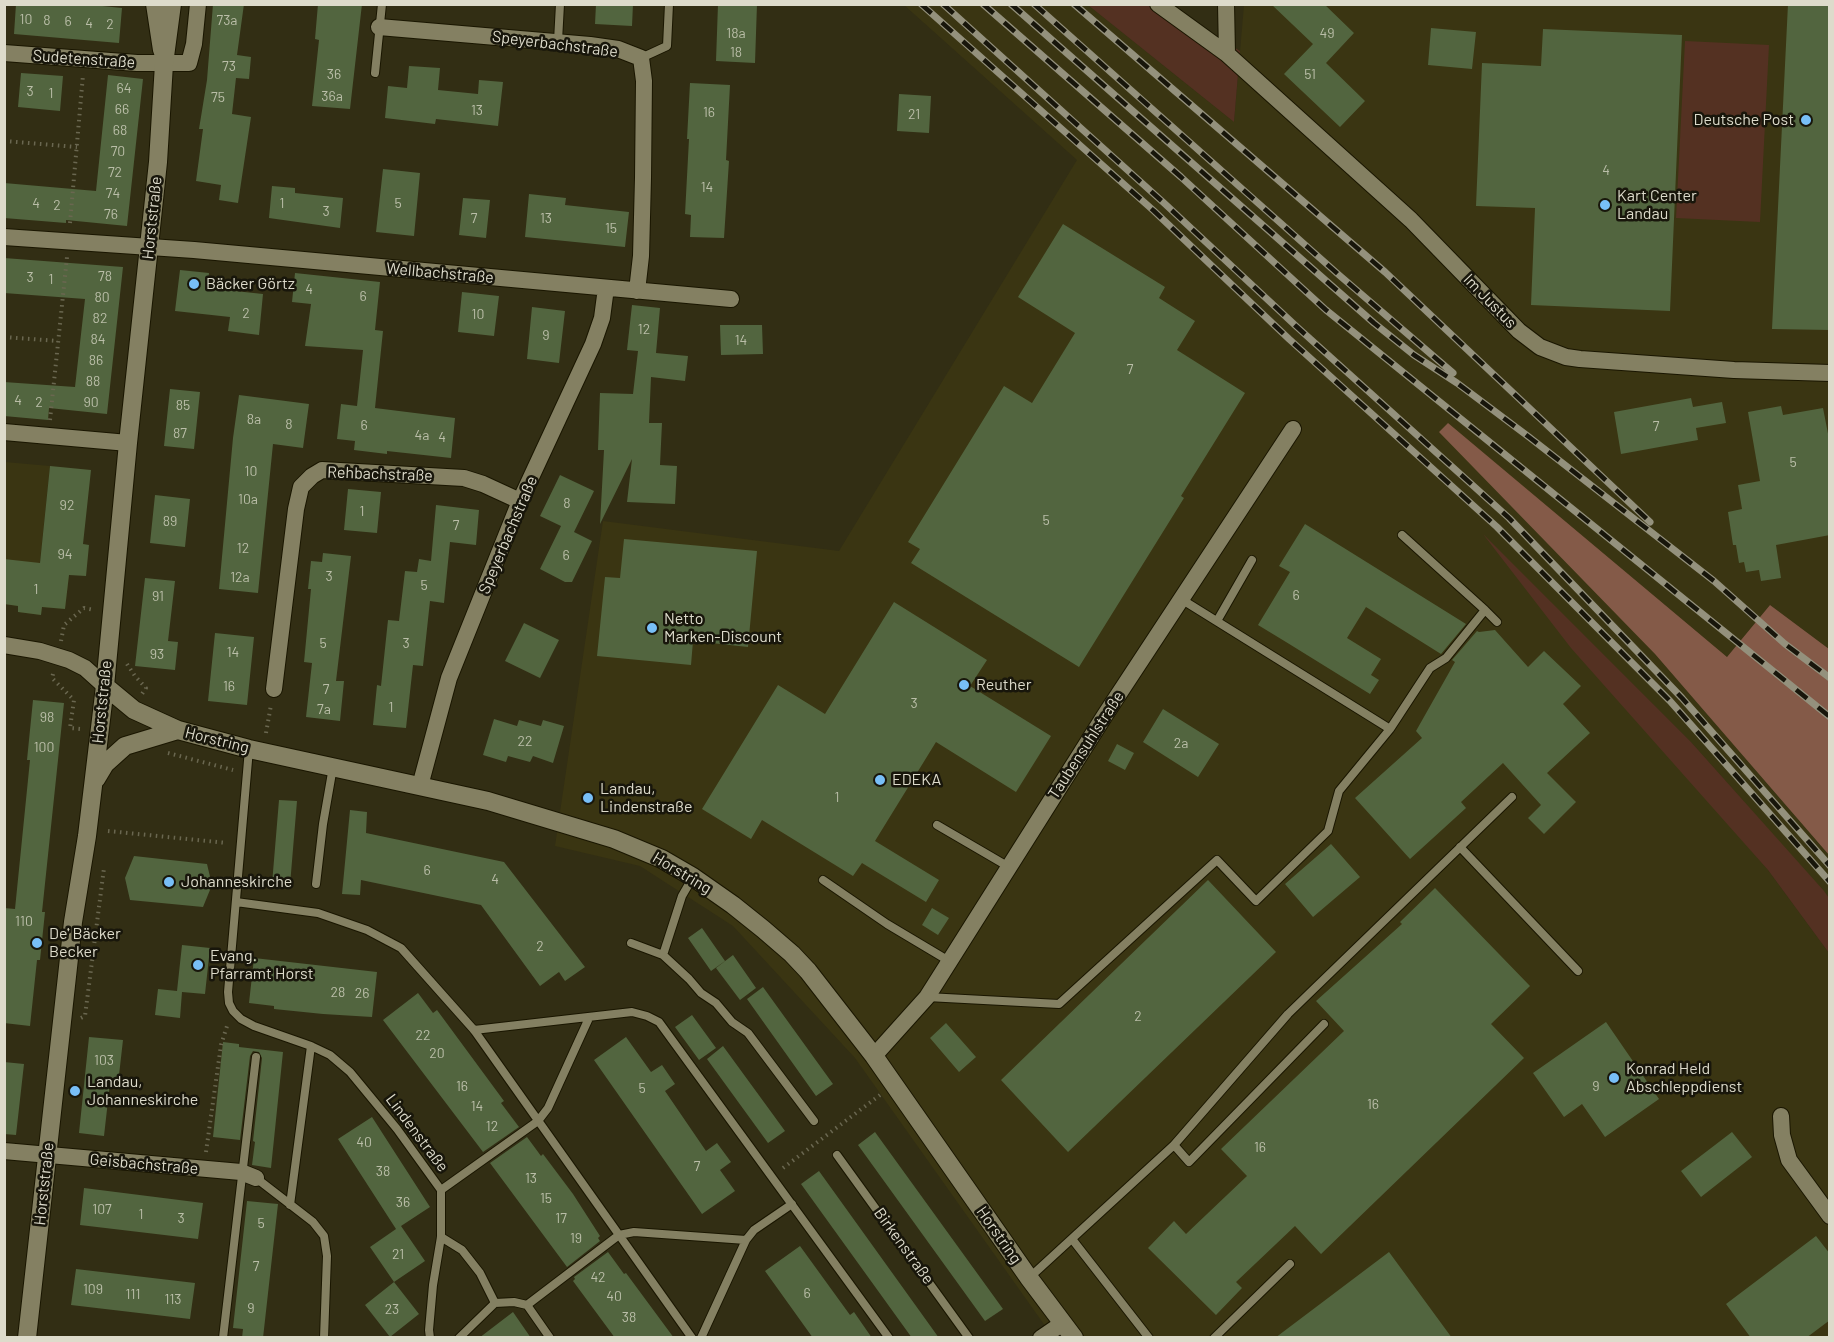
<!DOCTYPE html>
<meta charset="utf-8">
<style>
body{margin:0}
#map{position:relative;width:1834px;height:1342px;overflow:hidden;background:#322e14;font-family:Barlow,sans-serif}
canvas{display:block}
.frame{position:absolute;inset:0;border:6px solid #dddbcb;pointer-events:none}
</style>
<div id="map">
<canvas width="1834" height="1342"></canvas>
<div class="frame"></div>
</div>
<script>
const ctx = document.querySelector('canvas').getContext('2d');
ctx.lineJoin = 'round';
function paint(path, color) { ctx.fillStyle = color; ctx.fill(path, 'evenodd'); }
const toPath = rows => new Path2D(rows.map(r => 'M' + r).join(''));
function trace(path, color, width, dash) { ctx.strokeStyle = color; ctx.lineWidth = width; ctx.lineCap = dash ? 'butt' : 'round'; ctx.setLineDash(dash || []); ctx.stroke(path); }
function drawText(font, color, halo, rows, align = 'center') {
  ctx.font = font + ' Barlow,sans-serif'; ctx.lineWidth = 5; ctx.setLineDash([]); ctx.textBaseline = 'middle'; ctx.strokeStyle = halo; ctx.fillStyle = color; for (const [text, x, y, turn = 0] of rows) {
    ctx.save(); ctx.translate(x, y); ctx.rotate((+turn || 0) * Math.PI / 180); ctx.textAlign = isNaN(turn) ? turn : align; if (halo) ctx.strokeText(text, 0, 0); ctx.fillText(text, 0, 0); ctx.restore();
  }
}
const built = toPath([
 [904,5,1088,5,1234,122,1244,5,1829,5,1829,649,1770,605,1727,657,1447,423,1655,654,1829,855,1829,898,1691,742,1487,539,1768,870,1829,953,1829,1337,1053,1337,855,1058,733,926,640,866,555,846,603,521,839,551,1077,160],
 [5,462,50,466,39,571,69,575,65,609,42,607,41,615,18,612,18,606,5,604]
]);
const green = toPath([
 [1088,5,1167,5,1240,51,1234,122],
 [1685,41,1769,45,1760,222,1676,218],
 [1483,534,1691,742,1824,891,1829,898,1829,953,1768,870,1571,648]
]);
const forest = toPath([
 [1448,423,1727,657,1770,605,1829,649,1829,855,1655,654,1439,432]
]);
const building = toPath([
 [16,4,83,4,122,8,119,43,14,34],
 [213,4,244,4,237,55,251,57,249,79,236,78,232,114,251,117,238,203,219,200,221,185,196,181,203,129,199,129,207,80],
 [318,4,362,4,350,109,312,106,319,40,315,39],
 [596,4,633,4,632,26,595,24],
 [718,4,757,4,755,63,716,61],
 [1271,4,1324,4,1354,33,1326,63,1365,101,1340,127,1284,74,1313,44],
 [1788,4,1830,4,1830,330,1772,329],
 [1431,28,1476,32,1472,69,1428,65],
 [1543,29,1682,35,1670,311,1531,305,1535,208,1476,206,1482,63,1541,66],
 [409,66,440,68,438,90,478,94,479,80,503,82,498,126,436,119,435,124,385,118,388,86,407,88],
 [21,73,63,76,60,111,18,107],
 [108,75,143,79,127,226,66,220,66,223,4,218,4,183,96,191],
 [690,83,730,85,726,160,729,161,724,238,690,237,691,215,685,214,689,139,687,139],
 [899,94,931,96,929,133,897,131],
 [383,169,420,173,414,236,376,232],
 [272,186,295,188,295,193,343,198,340,228,269,218],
 [529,194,566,198,565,205,629,212,625,247,525,237],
 [463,198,490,200,486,238,459,235],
 [1063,224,1165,287,1159,298,1195,321,1177,350,1245,393,1181,496,1184,498,1079,667,911,563,920,549,908,542,1004,386,1032,403,1075,333,1018,297],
 [4,258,123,267,107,414,49,408,48,420,4,416,4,382,75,387,85,299,4,293],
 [180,270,209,273,207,288,263,294,259,335,228,331,230,317,175,311],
 [295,273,380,282,375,330,383,331,375,408,455,418,451,458,387,451,387,454,354,450,355,441,337,439,341,404,357,406,363,350,305,346,311,304,292,302],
 [462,292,499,296,494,336,458,332],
 [632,305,660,308,656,353,688,356,685,381,651,377,649,423,662,423,660,465,677,466,675,504,627,502,632,459,600,524,604,450,598,450,600,393,633,394,638,351,627,350],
 [532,307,565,311,559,363,527,359],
 [720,325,762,325,763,354,721,355],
 [170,389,200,392,194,449,164,446],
 [239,395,309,404,303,448,273,444,258,593,219,589,233,438],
 [1691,398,1693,407,1722,402,1726,423,1696,428,1698,440,1621,454,1614,412],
 [1781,406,1783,415,1823,408,1830,444,1830,535,1776,545,1781,578,1761,581,1759,570,1746,572,1744,562,1739,563,1736,545,1733,545,1728,512,1742,509,1738,485,1760,481,1748,412],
 [50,466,91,470,83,544,89,545,86,576,69,575,65,609,42,607,41,615,18,612,18,606,4,604,4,559,40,563],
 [560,475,594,491,574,532,566,528,592,541,572,582,565,582,540,569,561,526,540,516],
 [348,489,381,492,377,533,344,530],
 [155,495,190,499,185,547,150,543],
 [436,505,479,510,476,545,450,542,444,603,430,601,423,666,413,665,406,728,373,725,377,685,381,686,388,620,399,621,405,571,417,572,419,559,431,561],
 [1305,524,1344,548,1466,624,1441,654,1366,607,1347,638,1381,659,1371,675,1379,680,1370,694,1286,642,1258,625,1290,572,1279,566],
 [624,539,757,551,748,647,693,641,691,665,597,656,605,577,620,578],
 [323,553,351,556,336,681,344,681,340,721,306,717,312,663,304,662,311,589,308,589,311,561,322,562],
 [145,578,175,581,168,641,178,642,175,670,135,666],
 [894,602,987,660,970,686,1051,736,1016,792,936,742,875,841,939,880,926,902,862,863,853,876,762,820,751,839,702,809,778,685,825,714],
 [524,623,559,640,540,678,505,661],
 [1495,630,1528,667,1544,651,1581,686,1563,704,1590,733,1547,773,1576,802,1544,834,1528,818,1541,805,1503,763,1461,802,1466,808,1410,859,1355,798,1422,738,1416,731,1455,662,1452,660,1477,631,1479,632],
 [215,633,254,637,247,705,208,701],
 [33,700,64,703,42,912,45,912,40,960,37,960,30,1026,4,1023,4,908,15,909,30,760,27,760],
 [1163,709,1219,744,1198,777,1143,742],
 [494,719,517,726,519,720,541,726,543,720,564,726,553,763,533,756,530,762,508,756,506,762,483,755],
 [1117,744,1134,753,1125,770,1108,761],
 [279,800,297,801,290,885,272,884],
 [350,810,367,812,366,833,504,862,585,967,565,981,559,972,540,986,481,905,361,880,360,895,342,894],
 [1331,844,1360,877,1313,917,1285,884],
 [134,856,207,864,212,885,203,907,130,900,125,878],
 [1208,880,1276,952,1068,1152,1001,1080],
 [1435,888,1530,986,1491,1024,1524,1058,1321,1254,1295,1226,1236,1282,1242,1288,1216,1315,1148,1248,1174,1221,1186,1234,1247,1176,1221,1149,1344,1031,1316,1001,1402,924,1400,922],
 [932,908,949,918,938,935,922,925],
 [702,928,725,961,711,971,688,938],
 [182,945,210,948,205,994,182,992,180,1018,155,1015,158,989,177,991],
 [733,955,756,988,740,1000,716,968],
 [254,958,377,972,372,1017,323,1014,274,1009,274,1006,249,1003],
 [763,987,833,1084,816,1096,747,999],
 [418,993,433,1013,437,1010,451,1029,504,1101,501,1103,519,1127,483,1152,383,1020],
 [692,1015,716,1048,699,1060,675,1027],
 [1606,1022,1659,1099,1605,1137,1582,1104,1564,1117,1533,1073],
 [946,1023,976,1057,959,1072,930,1038],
 [89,1037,123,1040,118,1084,110,1083,104,1136,79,1133],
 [626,1037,651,1072,662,1065,675,1084,665,1091,706,1151,717,1143,731,1162,720,1170,735,1191,702,1214,594,1060],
 [223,1042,239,1044,239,1047,283,1052,271,1168,252,1165,255,1142,253,1141,262,1058,259,1052,253,1051,250,1056,240,1140,213,1137],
 [723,1046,785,1131,768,1143,707,1059],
 [4,1062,24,1064,16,1135,4,1134],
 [372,1117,430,1207,401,1226,425,1261,394,1282,370,1247,396,1229,338,1139],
 [875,1132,1003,1309,985,1321,858,1145],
 [1732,1132,1752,1157,1701,1197,1681,1171],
 [527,1137,541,1156,543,1154,573,1194,600,1236,598,1238,600,1241,567,1267,490,1163],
 [819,1171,939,1338,912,1338,801,1184],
 [84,1188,203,1203,198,1239,80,1225],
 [247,1201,278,1204,263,1338,242,1338,243,1329,233,1328],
 [1816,1236,1830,1254,1830,1320,1806,1338,1751,1338,1726,1304],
 [800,1246,850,1315,854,1312,872,1338,813,1338,765,1271],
 [608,1252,624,1274,626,1273,674,1338,615,1338,573,1281,575,1279,574,1277],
 [1389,1252,1452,1338,1275,1338],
 [76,1269,195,1283,190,1319,71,1305],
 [394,1282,419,1314,390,1337,365,1305],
 [513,1312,531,1338,479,1338]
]);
const path = toPath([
 [4,141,77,147],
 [70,223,83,75],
 [4,337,58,341],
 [50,420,67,257],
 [61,641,64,625,84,608,94,610],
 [127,664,135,676,146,688,142,694],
 [53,674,52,678,74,700,70,728,81,729],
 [266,733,271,705],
 [168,753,233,770],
 [108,831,227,843],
 [81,1018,85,1016,104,868],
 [206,1152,221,1045,228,1023],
 [783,1168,880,1095]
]);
const lane = toPath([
 [558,41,560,4],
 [641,58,667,46,669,4],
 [375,73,382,4],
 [1402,535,1485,610],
 [1181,599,1390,729,1430,668,1446,658,1485,610,1497,622],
 [1217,621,1252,560],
 [249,749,228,992,229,1003,233,1011,241,1019,254,1026,311,1046,330,1055,350,1072,397,1129,441,1190,441,1237,433,1285,429,1330,430,1338],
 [937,825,1009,867],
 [1460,847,1578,971],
 [693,877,682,896,663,955,689,979,701,993,716,1003,732,1022,748,1033,814,1121],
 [823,880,887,924,949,961],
 [316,884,323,824,333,767],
 [236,902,318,913,367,930,401,948,474,1030,692,1338],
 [631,943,663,955],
 [927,997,1059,1004,1217,860,1256,901,1328,831,1339,791,1390,729],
 [474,1030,632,1012,647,1016,659,1022,889,1338],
 [1174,1145,1288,1014,1512,797],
 [837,1155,969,1338],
 [256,1178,313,1222,324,1236,327,1256,324,1338],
 [441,1190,538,1121,548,1108,589,1018],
 [290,1205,311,1046],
 [441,1237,462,1250,480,1273,495,1303],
 [1072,1239,1149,1338],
 [1029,1278,1174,1145,1189,1162,1324,1024],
 [527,1305,619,1235,634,1232,746,1240],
 [223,1338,256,1057],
 [459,1338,495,1303,514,1302,527,1305,550,1338],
 [701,1338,746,1240,754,1230,792,1204],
 [1214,1338,1290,1264]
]);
const street = toPath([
 [1158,4,1227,54,1411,220,1519,331,1540,347,1566,357,1580,359,1734,370,1830,373],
 [1226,4,1227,54],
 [379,27,590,45,618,49,641,58,644,81,643,178,641,256,637,291],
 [4,53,137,63,189,63,194,44,198,4],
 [4,237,194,250,731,299],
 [4,432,128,443],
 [4,645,40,651,69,660,85,668,105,686],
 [274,689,296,509,301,487,312,476,322,470,464,478,483,484,520,501],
 [420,786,449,678,520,501,593,344,602,318,606,288],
 [874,1056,927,997,1105,715,1293,429],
 [1781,1116,1782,1135,1789,1160,1830,1216],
 [4,1151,241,1172,256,1178],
 [1041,1338,1063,1323]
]);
const secondary = toPath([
 [155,4,162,50],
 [105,686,134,710,178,730,249,749,488,801,614,839,662,859,693,877,733,905,763,929,792,954,808,971,874,1056,1029,1278,1074,1338],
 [96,779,105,764,125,746,178,730],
 [27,1338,73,922,87,836,105,686,128,443,158,162,164,64,172,4]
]);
const rail = toPath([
 [921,4,1154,211,1289,339,1497,527,1670,701,1830,882],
 [943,4,1164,203,1297,327,1509,518,1682,698,1830,866],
 [983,4,1181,177,1326,310,1830,717],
 [1011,4,1374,323,1414,355,1457,383,1529,437,1714,581,1785,644,1830,678],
 [1034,4,1339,275,1453,373],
 [1074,4,1385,272,1650,522]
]);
const markers = [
 [1806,120,6,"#78bff7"],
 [1605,205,6,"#78bff7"],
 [194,284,6,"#78bff7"],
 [652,628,6,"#78bff7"],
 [964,685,6,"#78bff7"],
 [880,780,6,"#78bff7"],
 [588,798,6,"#78bff7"],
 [169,882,6,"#78bff7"],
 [37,943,6,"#78bff7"],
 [198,965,6,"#78bff7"],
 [1614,1078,6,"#78bff7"],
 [75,1091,6,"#78bff7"]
];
const numberNames = [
 ["10",26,19],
 ["8",47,20],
 ["73a",227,20],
 ["6",68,21],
 ["4",89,23],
 ["2",110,24],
 ["18a",736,33],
 ["49",1327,33],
 ["18",736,52],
 ["73",229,66],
 ["36",334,74],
 ["51",1310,74],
 ["64",124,88],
 ["3",30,91],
 ["1",51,93],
 ["36a",332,96],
 ["75",218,97],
 ["66",122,109],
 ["13",477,110],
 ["16",709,112],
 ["21",914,114],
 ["68",120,130],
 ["70",118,151],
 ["4",1606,170],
 ["72",115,172],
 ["14",707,187],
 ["74",113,193],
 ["4",36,203],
 ["1",282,203],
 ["5",398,203],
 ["2",57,205],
 ["3",326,211],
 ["76",111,214],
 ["7",474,218],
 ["13",546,218],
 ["15",611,228],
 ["78",105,276],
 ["3",30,277],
 ["1",51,279],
 ["4",309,289],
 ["6",363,296],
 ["80",102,297],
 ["2",246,313],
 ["10",478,314],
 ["82",100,318],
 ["12",644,329],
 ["9",546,335],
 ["84",98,339],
 ["14",741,340],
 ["86",96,360],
 ["7",1130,369],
 ["88",93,381],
 ["4",18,400],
 ["2",39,402],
 ["90",91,402],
 ["85",183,405],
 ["8a",254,419],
 ["8",289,424],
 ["6",364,425],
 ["7",1656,426],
 ["87",180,433],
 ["4a",422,435],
 ["4",442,437],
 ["5",1793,462],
 ["10",251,471],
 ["10a",248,499],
 ["8",567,503],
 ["92",67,505],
 ["1",362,511],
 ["5",1046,520],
 ["89",170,521],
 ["7",456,525],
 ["12",243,548],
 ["94",65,554],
 ["6",566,555],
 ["3",329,576],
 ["12a",240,577],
 ["5",424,585],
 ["1",36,589],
 ["6",1296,595],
 ["91",158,596],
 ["5",323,643],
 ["3",406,643],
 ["14",233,652],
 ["93",157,654],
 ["16",229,686],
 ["7",326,689],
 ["3",914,703],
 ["1",391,707],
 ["7a",324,709],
 ["98",47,717],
 ["22",525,741],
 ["2a",1181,743],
 ["100",44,747],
 ["1",837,797],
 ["6",427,870],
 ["4",495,879],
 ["110",24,921],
 ["2",540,946],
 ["28",338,992],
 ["26",362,993],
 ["2",1138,1016],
 ["22",423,1035],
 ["20",437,1053],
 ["103",104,1060],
 ["16",462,1086],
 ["9",1596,1086],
 ["5",642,1088],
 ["16",1373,1104],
 ["14",477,1106],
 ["12",492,1126],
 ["40",364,1142],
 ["16",1260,1147],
 ["7",697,1166],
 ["38",383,1171],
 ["13",531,1178],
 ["15",546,1198],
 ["36",403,1202],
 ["107",102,1209],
 ["1",141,1214],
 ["3",181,1218],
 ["17",561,1218],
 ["5",261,1223],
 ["19",576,1238],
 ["21",398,1254],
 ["7",256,1266],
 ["42",598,1277],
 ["109",93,1289],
 ["6",807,1293],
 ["111",133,1294],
 ["40",614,1296],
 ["113",173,1299],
 ["9",251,1308],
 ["23",392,1309],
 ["38",629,1317]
];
const streetNames = [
 ["Speyerbachstraße",555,44,7],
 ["Sudetenstraße",84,59,4],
 ["Horststraße",152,218,-84],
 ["Wellbachstraße",440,273,5],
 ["Im Justus",1490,301,46],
 ["Rehbachstraße",380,474,2],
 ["Speyerbachstraße",508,535,-67],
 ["Horststraße",102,702,-84],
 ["Horstring",217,740,14],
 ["Taubensuhlstraße",1086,745,-57],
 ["Horstring",682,873,31],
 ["Lindenstraße",417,1133,53],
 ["Geisbachstraße",144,1164,5],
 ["Horststraße",44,1184,-84],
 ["Horstring",999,1235,55],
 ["Birkenstraße",904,1246,54]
];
const poiNames = [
 ["Deutsche Post",1794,120,"right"],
 ["Kart Center",1617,196],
 ["Landau",1617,214],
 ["Bäcker Görtz",206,284],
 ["Netto",664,619],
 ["Marken-Discount",664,637],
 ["Reuther",976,685],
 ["EDEKA",892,780],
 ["Landau,",600,789],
 ["Lindenstraße",600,807],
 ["Johanneskirche",181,882],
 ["De' Bäcker",49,934],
 ["Becker",49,952],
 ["Evang.",210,956],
 ["Pfarramt Horst",210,974],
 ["Konrad Held",1626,1069],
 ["Abschleppdienst",1626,1087],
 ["Landau,",87,1082],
 ["Johanneskirche",87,1100]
];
paint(built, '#3a3512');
paint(green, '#543122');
paint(forest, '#845a48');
paint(building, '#52653f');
trace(lane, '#1a1600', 10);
trace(street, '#1a1600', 18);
trace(secondary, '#1a1600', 20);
trace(path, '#6a6750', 4, [1.5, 4.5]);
trace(lane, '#848062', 8);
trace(street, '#848062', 16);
trace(secondary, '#848062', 18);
trace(rail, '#94917d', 7);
trace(rail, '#18160b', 4.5, [14]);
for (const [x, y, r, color] of markers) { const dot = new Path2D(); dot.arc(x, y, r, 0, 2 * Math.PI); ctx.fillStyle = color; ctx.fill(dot); trace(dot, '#18160b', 2); }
drawText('14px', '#babea8', null, numberNames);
drawText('16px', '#dddbcb', '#18160b', streetNames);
drawText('16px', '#dddbcb', '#18160b', poiNames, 'left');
</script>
